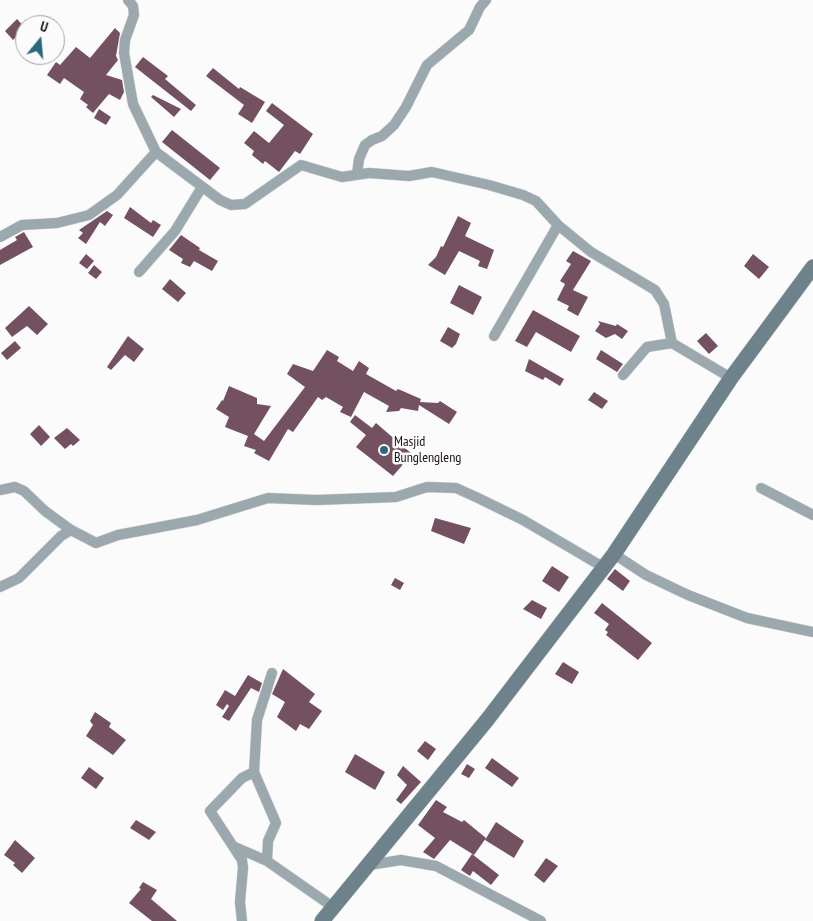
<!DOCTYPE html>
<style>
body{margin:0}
#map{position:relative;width:813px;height:921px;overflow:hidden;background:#fbfbfb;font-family:"PT Sans Narrow",sans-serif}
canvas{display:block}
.north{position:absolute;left:15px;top:15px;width:50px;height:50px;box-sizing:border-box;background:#fbfbfb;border:1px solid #a29ea0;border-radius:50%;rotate:17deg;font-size:14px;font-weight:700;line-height:20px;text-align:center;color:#1d1217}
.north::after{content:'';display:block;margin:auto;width:18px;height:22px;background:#29687d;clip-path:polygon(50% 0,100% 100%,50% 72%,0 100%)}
</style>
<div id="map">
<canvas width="813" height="921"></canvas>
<div class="north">U</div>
</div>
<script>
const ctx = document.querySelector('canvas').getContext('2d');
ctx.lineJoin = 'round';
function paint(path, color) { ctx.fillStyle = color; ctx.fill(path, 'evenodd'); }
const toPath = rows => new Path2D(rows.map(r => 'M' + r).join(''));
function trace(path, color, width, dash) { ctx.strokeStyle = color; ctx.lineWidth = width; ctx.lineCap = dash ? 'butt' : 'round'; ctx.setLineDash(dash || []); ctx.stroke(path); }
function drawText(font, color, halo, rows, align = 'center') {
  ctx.font = font + ' "PT Sans Narrow",sans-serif'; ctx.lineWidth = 5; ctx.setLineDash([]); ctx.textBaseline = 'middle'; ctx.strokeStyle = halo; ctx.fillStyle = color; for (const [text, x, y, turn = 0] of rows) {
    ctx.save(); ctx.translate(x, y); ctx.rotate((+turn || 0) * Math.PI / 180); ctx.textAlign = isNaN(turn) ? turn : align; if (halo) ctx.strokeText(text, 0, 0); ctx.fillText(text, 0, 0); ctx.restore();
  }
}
const building = toPath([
 [17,19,25,28,13,40,5,31],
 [115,28,120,33,116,56,118,60,106,75,122,80,124,92,120,100,109,94,93,113,86,107,88,105,80,99,84,92,64,78,60,84,47,75,56,62,60,65,76,47,90,58],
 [143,57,168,76,165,79,196,105,191,111,135,67],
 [213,68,239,89,240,87,265,102,252,123,238,114,244,105,206,76],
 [153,95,181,109,174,117,151,97],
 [272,103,313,134,300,154,295,151,279,172,265,161,263,164,252,155,254,151,244,143,254,131,269,143,284,125,266,111],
 [99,109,111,117,106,125,94,118],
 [172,130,220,168,210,180,162,142],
 [130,207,151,223,153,220,161,225,153,237,124,218],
 [107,211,113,215,105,226,100,222,86,244,78,238,83,233,79,230],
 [458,216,471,223,465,236,494,250,487,269,478,266,480,261,459,251,445,275,428,265,436,257,441,246,443,247],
 [24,232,33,247,0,265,0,250,17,240,15,237],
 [181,235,200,248,199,250,218,261,212,271,194,261,190,267,181,263,183,259,169,250],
 [573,251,591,261,573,290,588,297,578,316,567,310,569,306,557,300,565,284,560,281,571,264,566,261],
 [86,254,94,261,87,269,79,263],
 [753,254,769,267,759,279,744,266],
 [94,265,102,272,96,279,88,273],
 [170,279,186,293,178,302,162,289],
 [459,285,482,297,473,315,450,303],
 [29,306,48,324,37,335,27,326,12,337,5,328],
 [533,310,580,336,571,352,536,332,527,347,515,341],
 [598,321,616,326,617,324,628,331,622,339,615,334,606,338,595,331,600,324],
 [448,327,460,334,456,344,452,348,440,341],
 [706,333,718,346,709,354,697,341],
 [128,336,144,349,134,362,125,355,111,370,107,367],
 [15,341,21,348,7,360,1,353],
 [327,350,339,357,337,361,353,371,359,361,369,368,366,374,396,391,398,389,421,399,420,402,438,403,440,401,457,412,449,424,419,405,418,411,401,408,399,411,386,412,389,406,364,392,351,417,340,412,343,407,326,397,322,400,318,397,293,432,288,429,269,461,254,453,256,450,244,446,248,436,225,427,229,417,216,409,222,400,223,401,229,386,257,398,257,404,271,406,254,434,264,441,305,387,287,374,293,364,313,371],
 [601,350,623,364,617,372,596,359],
 [529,359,564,379,560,386,545,377,543,380,525,371],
 [594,392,608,401,602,409,588,400],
 [355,415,372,428,376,423,412,454,393,476,356,447,366,435,350,422],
 [39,425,50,437,41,446,30,434],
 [67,428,80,440,73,446,71,444,65,449,54,438],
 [435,518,471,528,464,544,431,531],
 [552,566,569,577,559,592,542,581],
 [615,569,630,581,623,591,607,579],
 [395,578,404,583,400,590,391,585],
 [532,600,547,608,541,619,523,609],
 [602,603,652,643,638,660,606,635,608,632,605,630,609,624,594,613],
 [563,662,579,672,572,684,555,674],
 [283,669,315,694,309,702,322,711,309,729,300,724,296,731,277,717,285,702,272,694],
 [248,675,262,683,259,692,251,688,229,721,222,717,229,706,227,704,223,710,216,705,225,690,235,696],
 [95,712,111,723,109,727,126,740,113,755,86,736,93,725,90,721],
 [425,741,436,749,428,760,417,751],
 [355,754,385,772,375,790,345,772],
 [492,758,519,778,512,787,485,768],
 [467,764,475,769,469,778,461,774],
 [403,766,421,782,401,804,396,800,407,785,397,775],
 [89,767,104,778,96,789,81,778],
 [436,800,447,807,443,812,462,822,464,820,486,838,474,855,450,840,434,859,423,852,435,838,418,825],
 [136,820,156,832,149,840,130,828],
 [496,822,524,841,514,858,485,840],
 [15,840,35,858,22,873,13,865,15,863,4,855],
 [472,854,499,875,491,885,473,871,470,876,461,870],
 [546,858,558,866,544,883,534,875],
 [143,882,157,890,151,899,177,921,152,921,129,903,141,889,139,888]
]);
const street = toPath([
 [128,0,133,6,134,15,125,40,124,53,133,104,156,152,220,200,231,205,245,204,301,165,342,177,369,173,409,176,432,172,489,185,523,195,536,201,558,225,591,252,655,290,664,304,672,343,731,378],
 [357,174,359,159,365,145,372,140,382,136,394,125,406,107,427,65,469,30,480,7,486,0],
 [0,237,22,225,57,223,89,215,117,195,156,152],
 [139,272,175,231,202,187],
 [494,336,558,225],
 [623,375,647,347,672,343],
 [761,488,813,515],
 [0,490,15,487,24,491,45,511,71,530],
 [614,554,646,575,688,595,747,618,813,632],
 [0,587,19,578,61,536,71,530,96,543,118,535,197,520,268,498,317,500,396,497,427,487,456,488,478,498,523,520,603,567],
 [254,772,276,823,268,841,267,861],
 [235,847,267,861,333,907],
 [369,865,401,860,436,866,541,921],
 [242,921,240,902,243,868,242,860,210,811,242,778,254,772,257,720,272,673]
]);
const secondary = toPath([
 [322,921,487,720,614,554,731,378,813,267]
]);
const markers = [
 [384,450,5,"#29687d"]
];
const poiNames = [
 ["Masjid",394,442],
 ["Bunglengleng",394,458]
];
paint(building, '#745161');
trace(street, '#d7d6d7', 11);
trace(secondary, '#d7d6d7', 16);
trace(street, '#9ba9af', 10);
trace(secondary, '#6d828b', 15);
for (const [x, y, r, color] of markers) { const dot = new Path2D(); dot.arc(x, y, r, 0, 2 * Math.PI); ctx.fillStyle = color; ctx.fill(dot); trace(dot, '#fbfbfb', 2); }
drawText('14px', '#1d1217', '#fbfbfb', poiNames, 'left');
</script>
